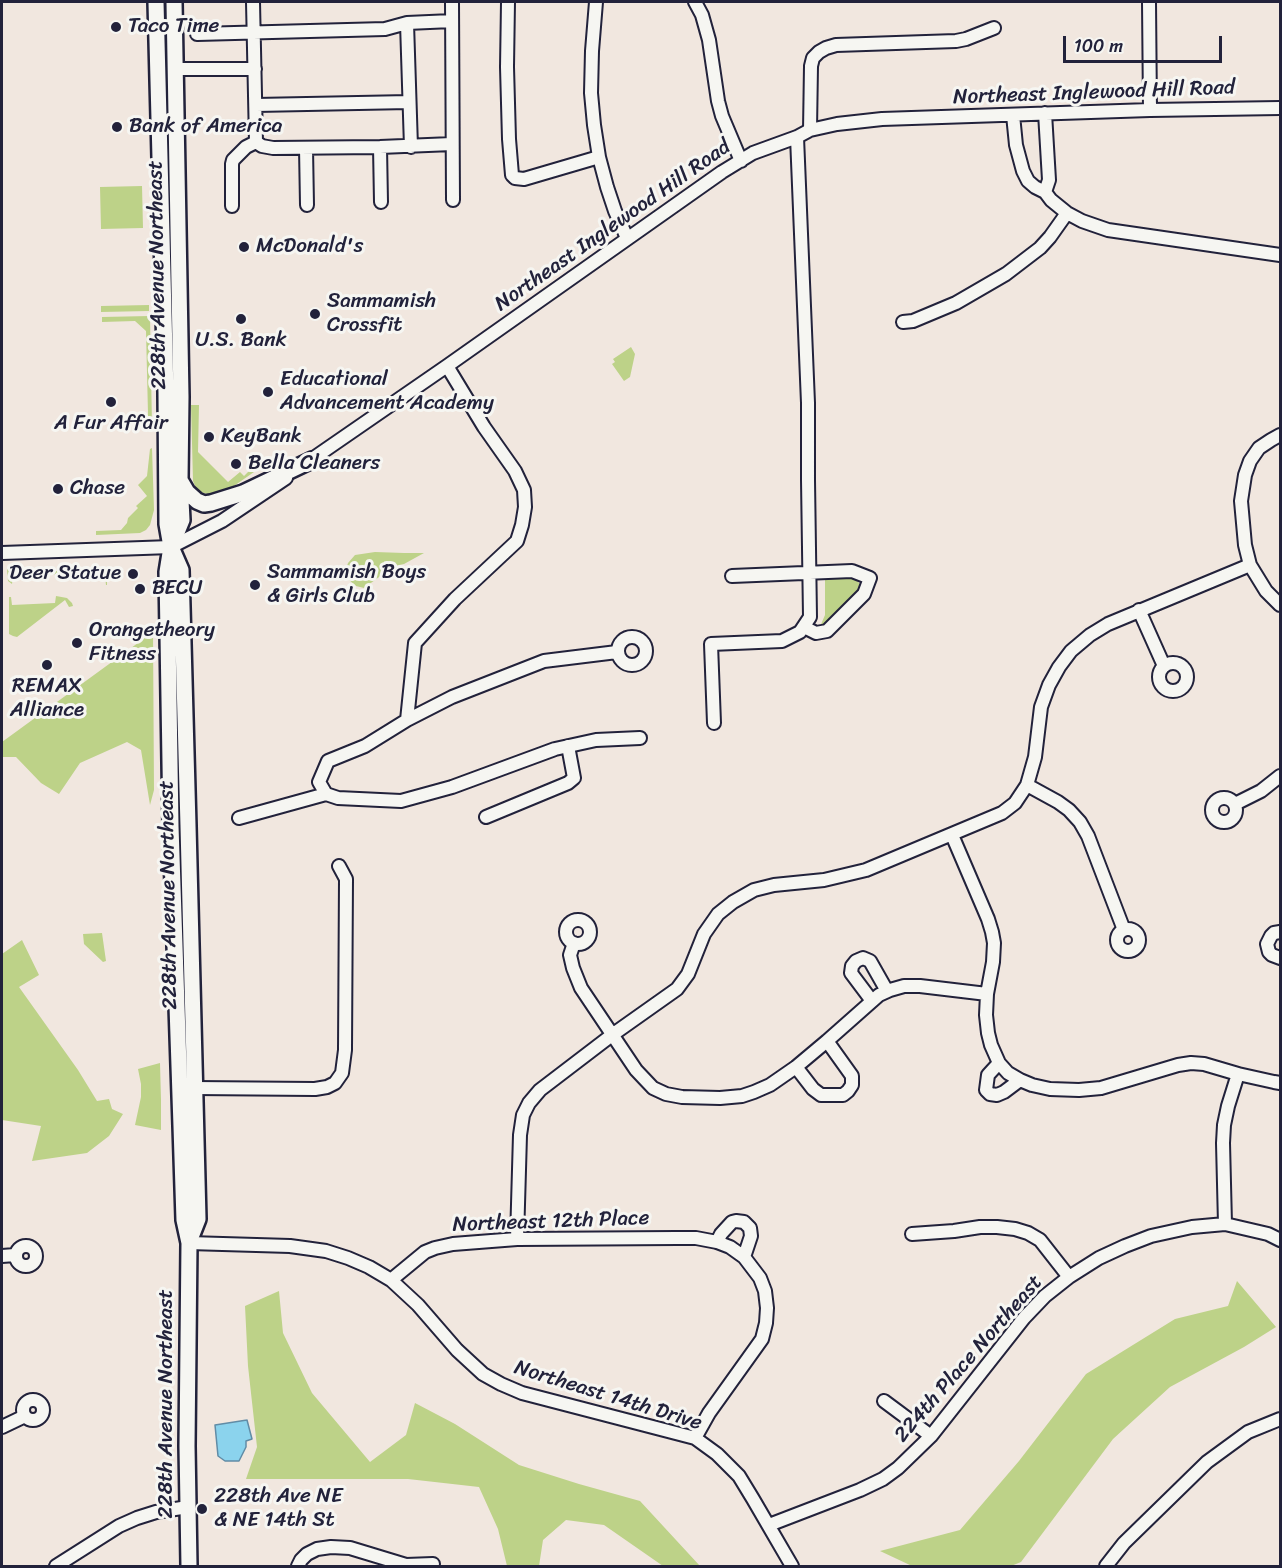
<!DOCTYPE html>
<style>
body{margin:0}
#map{position:relative;width:1282px;height:1568px;overflow:hidden;background:#f1e7df;font-family:Sriracha,sans-serif}
canvas{display:block}
.frame{position:absolute;inset:0;border:3px solid #22223b;pointer-events:none}
.scale{position:absolute;left:1063px;top:36px;width:159px;height:27px;box-sizing:border-box;border:3px solid #22223b;border-top:0;padding-left:8px;font-size:18px;line-height:21px;white-space:nowrap;color:#22223b;-webkit-text-stroke:4px #f6f6f2;paint-order:stroke}
</style>
<div id="map">
<canvas width="1282" height="1568"></canvas>
<div class="frame"></div>
<div class="scale">100 m</div>
</div>
<script>
const ctx = document.querySelector('canvas').getContext('2d');
ctx.lineJoin = 'round';
function paint(path, color) { ctx.fillStyle = color; ctx.fill(path, 'evenodd'); }
const toPath = rows => new Path2D(rows.map(r => 'M' + r).join(''));
function trace(path, color, width, dash) { ctx.strokeStyle = color; ctx.lineWidth = width; ctx.lineCap = dash ? 'butt' : 'round'; ctx.setLineDash(dash || []); ctx.stroke(path); }
function drawText(font, color, halo, rows, align = 'center') {
  ctx.font = font + ' Sriracha,sans-serif'; ctx.lineWidth = 6; ctx.setLineDash([]); ctx.textBaseline = 'middle'; ctx.strokeStyle = halo; ctx.fillStyle = color; for (const [text, x, y, turn = 0] of rows) {
    ctx.save(); ctx.translate(x, y); ctx.rotate((+turn || 0) * Math.PI / 180); ctx.textAlign = isNaN(turn) ? turn : align; if (halo) ctx.strokeText(text, 0, 0); ctx.fillText(text, 0, 0); ctx.restore();
  }
}
const green = toPath([
 [142,186,143,228,101,229,100,187],
 [149,305,149,311,101,312,101,306],
 [150,316,152,426,147,428,147,415,148,414,146,331,135,321,102,322,102,317],
 [631,347,635,354,630,377,624,381,612,364,615,362,613,359],
 [191,405,199,405,198,452,228,482,240,472,244,476,251,469,254,472,231,488,220,493,212,495,200,492,196,488,193,481],
 [152,448,154,510,150,525,146,530,140,533,96,535,96,531,121,530,127,523,128,518,138,508,136,506,147,496,138,485,147,476,150,449],
 [375,552,404,553,424,553,404,564,390,567,386,572,364,588,356,586,348,579,346,574,346,569,348,563,355,555],
 [7,569,21,572,106,570,112,576,110,579,107,578,107,585,106,585,105,576,64,576,64,574,13,575,12,584,8,581],
 [825,579,855,579,860,584,860,591,827,625,819,629,825,615],
 [56,596,67,598,72,603,73,606,69,607,65,600,17,637,13,636,9,634,9,597,11,597,12,605,55,603],
 [153,632,154,790,150,805,141,750,127,742,80,763,59,794,41,783,16,757,2,757,2,742],
 [102,933,106,961,103,962,84,944,83,934],
 [22,940,39,975,19,987,78,1070,97,1101,109,1099,112,1109,123,1114,109,1136,87,1153,32,1161,41,1126,2,1120,2,954],
 [160,1063,161,1100,161,1130,135,1125,141,1097,141,1084,138,1069],
 [1237,1281,1276,1327,1244,1347,1170,1387,1113,1439,1021,1562,1011,1566,912,1566,880,1551,960,1530,1019,1461,1086,1374,1175,1319,1228,1306],
 [279,1291,283,1333,312,1393,370,1462,406,1435,415,1403,455,1424,519,1465,579,1484,640,1501,700,1566,663,1566,604,1525,566,1520,543,1540,539,1566,507,1566,498,1529,479,1487,408,1479,246,1479,257,1447,248,1366,245,1306]
]);
const water = toPath([
 [247,1420,252,1439,246,1441,246,1447,239,1461,225,1461,218,1456,215,1425,247,1420]
]);
const minor = toPath([
 [452,2,453,200],
 [508,2,507,67,509,139,512,175,515,178,524,179,599,157],
 [596,2,592,51,591,93,594,125,599,157,607,187,615,211,627,238],
 [695,2,702,15,709,40,718,101,722,116,741,161],
 [1149,2,1150,110],
 [407,23,411,147],
 [197,34,385,29,407,23,452,21],
 [176,69,255,69],
 [256,105,409,102],
 [1045,113,1049,180,1045,192],
 [1013,115,1016,145,1023,171,1028,181,1035,187,1045,192,1051,200,1067,213,1082,221,1108,230,1280,255],
 [810,130,811,66,813,58,819,52,826,48,836,45,956,41,966,39,994,28],
 [256,142,262,146,273,148,380,147,452,144],
 [380,147,381,202],
 [306,148,307,205],
 [232,206,232,164,233,160,246,147,256,142,253,2],
 [903,322,913,321,956,303,1006,274,1040,248,1050,237,1067,213],
 [447,366,484,427,515,471,524,490,525,507,522,525,517,541,455,599,415,643,407,720,365,746,328,761,319,782,326,794,338,798,401,801,452,787,555,749,596,740,640,738],
 [1280,435,1271,440,1259,448,1250,461,1245,475,1241,501,1245,545,1250,565,1266,591,1280,605],
 [305,464,447,366,722,172,753,153,797,137,810,130,837,124,882,119,1150,110,1280,108],
 [2,553,171,547,222,521,286,478],
 [732,576,852,571,870,578,864,594,827,631,816,633,804,627],
 [1139,610,1164,666],
 '618 651a14 14 0 1 1 28 0a14 14 0 1 1-28 0Z',
 '1159 677a14 14 0 1 1 28 0a14 14 0 1 1-28 0Z',
 [407,720,452,697,544,661,617,652],
 [714,723,711,644,782,641,800,632,810,617,808,480,808,403,797,137],
 [1027,785,1058,802,1069,810,1080,822,1088,836,1124,930],
 '1212 810a12 12 0 1 1 24 0a12 12 0 1 1-24 0Z',
 [1235,804,1261,791,1280,776],
 [486,817,568,783,574,778,568,746],
 [239,818,326,794],
 [952,835,988,919,992,932,994,943,993,962,987,994,986,1015,988,1033,991,1045,999,1063,1008,1073,1020,1080,1032,1085,1050,1089,1079,1090,1101,1088,1178,1065,1191,1063,1204,1064,1238,1074,1274,1082,1280,1083],
 '566 932a12 12 0 1 1 24 0a12 12 0 1 1-24 0Z',
 '1117 940a11 11 0 1 1 22 0a11 11 0 1 1-22 0Z',
 [1280,932,1274,933,1271,936,1267,944,1269,952,1272,955,1280,958],
 [574,943,570,955,573,968,581,988,636,1070,653,1088,666,1094,682,1097,720,1098,742,1096,754,1092,770,1085,796,1067,827,1041,879,995,890,990,904,986,920,986,987,994],
 [872,1001,851,973,852,966,856,961,863,958,870,961,887,991],
 [999,1063,988,1075,986,1090,990,1094,997,1095,1004,1092,1020,1080],
 [796,1067,813,1089,821,1095,843,1095,848,1091,852,1085,852,1076,827,1041],
 [194,1088,315,1089,327,1087,335,1083,342,1073,345,1050,346,879,339,866],
 [1225,1224,1223,1143,1224,1125,1228,1106,1238,1074],
 [912,1234,954,1231,980,1227,997,1227,1015,1229,1028,1233,1040,1240,1069,1277],
 [517,1239,520,1135,523,1115,529,1103,540,1090,612,1035,677,989,688,974,704,934,718,914,733,902,754,890,774,885,824,880,866,870,1002,813,1015,803,1027,785,1035,757,1041,707,1049,685,1059,667,1071,651,1090,635,1108,624,1250,565],
 [717,1242,721,1234,732,1222,736,1221,744,1222,750,1228,751,1236,744,1257],
 [189,1243,290,1246,326,1251,348,1258,369,1267,391,1280,418,1305,457,1350,483,1374,501,1384,522,1393,695,1438,717,1454,739,1476,753,1499,792,1566],
 '16 1256a10 10 0 1 1 20 0a10 10 0 1 1-20 0Z',
 [2,1256,15,1255],
 [391,1280,425,1252,435,1248,453,1244,517,1239,677,1238,696,1238,717,1242,730,1247,744,1257,760,1278,765,1291,767,1308,766,1323,762,1339,709,1413,695,1438],
 '23 1410a10 10 0 1 1 20 0a10 10 0 1 1-20 0Z',
 [884,1401,931,1436],
 [2,1427,25,1416],
 [769,1525,860,1490,883,1479,898,1468,931,1436,1024,1318,1045,1296,1069,1277,1099,1258,1125,1246,1151,1236,1192,1227,1225,1224,1268,1234,1280,1240],
 [56,1566,119,1526,137,1518,156,1512,188,1507],
 [298,1566,301,1560,307,1554,317,1549,331,1547,350,1548,406,1565,433,1564],
 [1106,1566,1124,1543,1207,1462,1248,1432,1280,1419]
]);
const major = toPath([
 [156,2,166,393,167,524,171,547,181,570,188,826,198,1219,189,1242],
 [174,2,181,397,180,480,182,520,171,547,167,572,171,826,181,1126,184,1220,189,1243,187,1446,189,1566],
 [180,480,187,492,197,501,204,504,211,503,243,493,312,460]
]);
const markers = [
 [116,27,6,"#22223b"],
 [117,127,6,"#22223b"],
 [244,247,6,"#22223b"],
 [315,314,6,"#22223b"],
 [241,319,6,"#22223b"],
 [268,392,6,"#22223b"],
 [111,402,6,"#22223b"],
 [209,437,6,"#22223b"],
 [236,464,6,"#22223b"],
 [58,489,6,"#22223b"],
 [133,574,6,"#22223b"],
 [255,585,6,"#22223b"],
 [140,589,6,"#22223b"],
 [77,643,6,"#22223b"],
 [47,665,6,"#22223b"],
 [202,1509,6,"#22223b"]
];
const poiNames = [
 ["Taco Time",128,27],
 ["Bank of America",129,127],
 ["McDonald's",256,247],
 ["Sammamish",327,302],
 ["Crossfit",327,326],
 ["U.S. Bank",241,341,"center"],
 ["Educational",280,380],
 ["Advancement Academy",280,404],
 ["A Fur Affair",111,424,"center"],
 ["KeyBank",221,437],
 ["Bella Cleaners",248,464],
 ["Chase",70,489],
 ["Sammamish Boys",267,573],
 ["& Girls Club",267,597],
 ["Deer Statue",121,574,"right"],
 ["BECU",152,589],
 ["Orangetheory",89,631],
 ["Fitness",89,655],
 ["REMAX",47,687,"center"],
 ["Alliance",47,711,"center"],
 ["228th Ave NE",214,1497],
 ["& NE 14th St",214,1521]
];
const streetNames = [
 ["Northeast Inglewood Hill Road",1094,93,-2],
 ["Northeast Inglewood Hill Road",613,226,-35],
 ["228th Avenue Northeast",158,275,-91],
 ["228th Avenue Northeast",169,895,-91],
 ["Northeast 12th Place",551,1222,-2],
 ["224th Place Northeast",969,1359,-49],
 ["Northeast 14th Drive",608,1396,17],
 ["228th Avenue Northeast",167,1404,-90]
];
paint(green, '#bdd288');
paint(water, '#8bd3ed');
trace(water, '#618ca6', 1.5);
trace(minor, '#22223b', 16);
trace(major, '#22223b', 20);
trace(minor, '#f6f6f2', 12);
trace(major, '#f6f6f2', 15);
for (const [x, y, r, color] of markers) { const dot = new Path2D(); dot.arc(x, y, r, 0, 2 * Math.PI); ctx.fillStyle = color; ctx.fill(dot); trace(dot, '#f6f6f2', 2); }
drawText('21px', '#22223b', '#f6f6f2', poiNames, 'left');
drawText('21px', '#22223b', '#f6f6f2', streetNames);
</script>
